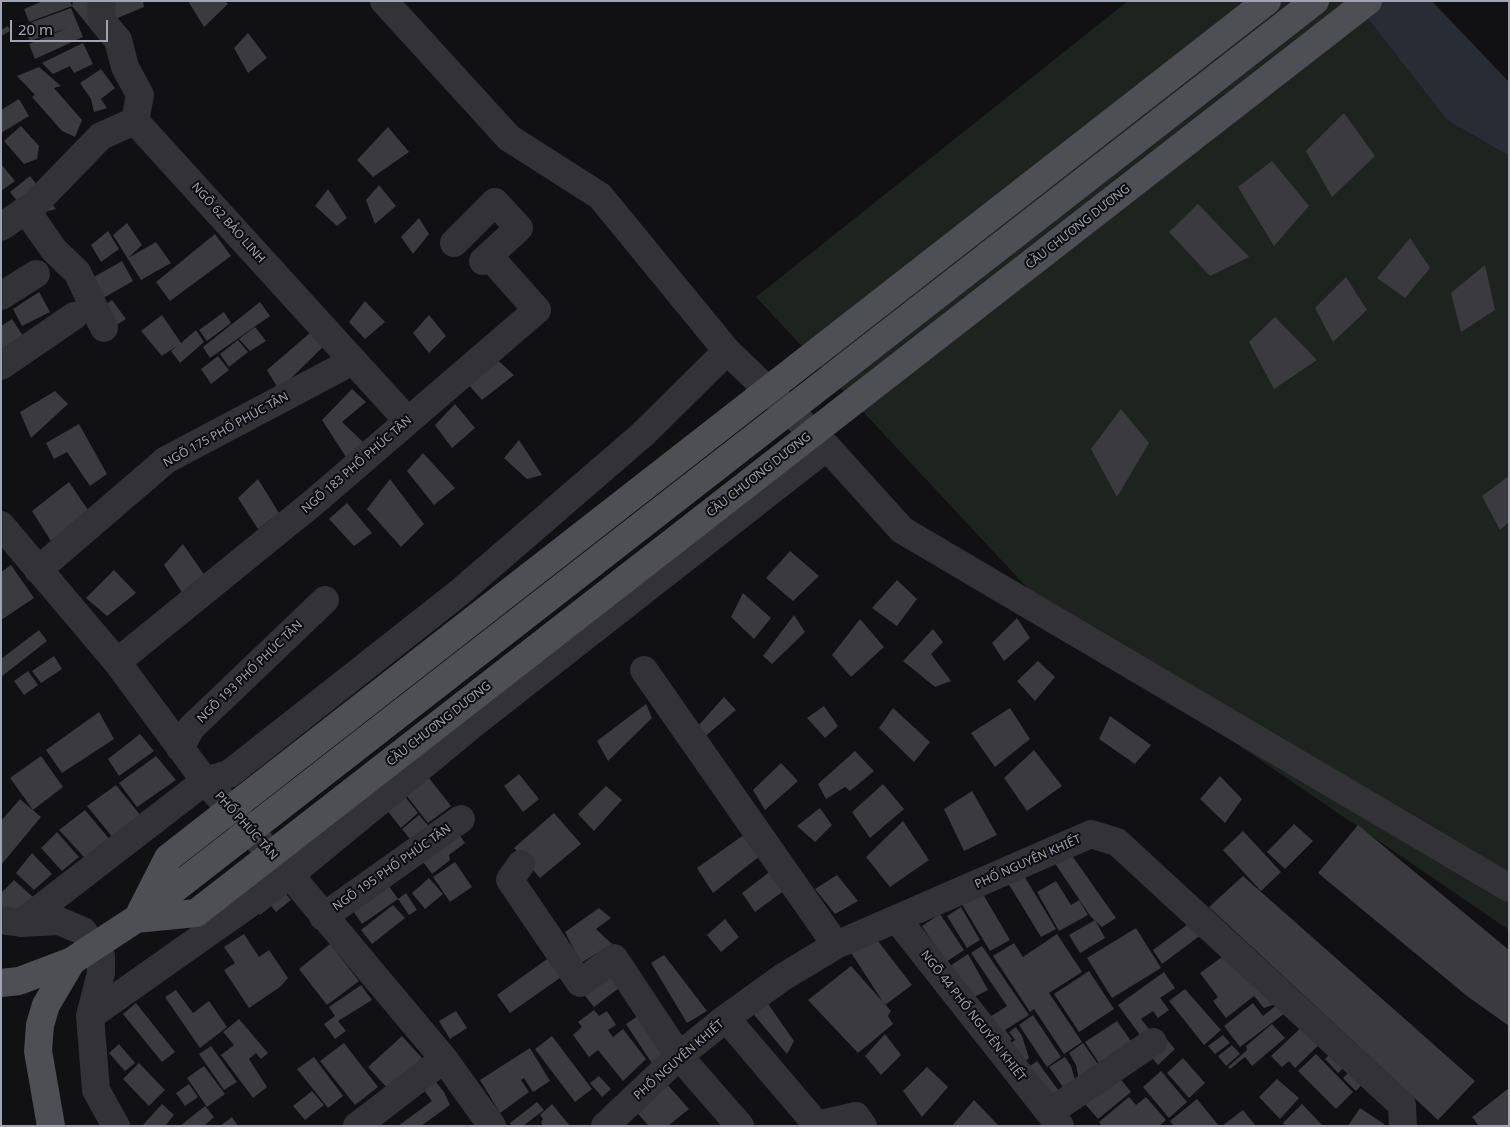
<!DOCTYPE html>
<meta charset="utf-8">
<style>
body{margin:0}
#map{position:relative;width:1510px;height:1127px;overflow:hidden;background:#111012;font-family:"Noto Sans",sans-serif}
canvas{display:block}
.frame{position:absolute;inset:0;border:2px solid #a2a4b2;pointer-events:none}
.scale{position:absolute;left:10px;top:20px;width:98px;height:22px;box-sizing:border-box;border:2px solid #a2a4b2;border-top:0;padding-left:6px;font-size:15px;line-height:18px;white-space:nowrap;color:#a2a4b2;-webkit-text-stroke:4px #0c0b0d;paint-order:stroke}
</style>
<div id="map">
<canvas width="1510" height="1127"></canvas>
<div class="frame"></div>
<div class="scale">20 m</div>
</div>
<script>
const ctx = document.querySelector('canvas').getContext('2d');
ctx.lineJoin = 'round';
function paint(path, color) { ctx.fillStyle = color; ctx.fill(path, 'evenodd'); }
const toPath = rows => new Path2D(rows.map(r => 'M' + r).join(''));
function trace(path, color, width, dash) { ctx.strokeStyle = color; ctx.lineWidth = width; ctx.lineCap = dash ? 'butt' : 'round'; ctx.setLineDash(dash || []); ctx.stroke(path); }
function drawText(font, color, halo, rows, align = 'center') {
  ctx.font = font + ' "Noto Sans",sans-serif'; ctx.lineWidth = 4; ctx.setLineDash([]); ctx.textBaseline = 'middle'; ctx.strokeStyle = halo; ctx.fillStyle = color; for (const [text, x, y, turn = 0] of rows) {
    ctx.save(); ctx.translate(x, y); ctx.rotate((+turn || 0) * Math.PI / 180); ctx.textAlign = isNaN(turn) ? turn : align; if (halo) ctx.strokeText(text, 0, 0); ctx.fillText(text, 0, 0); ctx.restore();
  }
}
const green = toPath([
 [1128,1,1354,1,1447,120,1509,156,1509,930,1060,623,756,297]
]);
const water = toPath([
 [1354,1,1432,1,1509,82,1509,156,1447,120]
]);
const building = toPath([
 [43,1,70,1,72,6,29,22,24,9],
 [73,1,143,1,144,7,91,29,72,6],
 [188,1,225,1,228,4,204,27],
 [71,8,83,37,35,59,29,44,67,28,30,41,24,25],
 [8,26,10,31,1,36,1,30],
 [248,33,267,58,248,73,234,48],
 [83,43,93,64,74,73,70,66,53,74,42,63],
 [39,67,61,86,54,88,82,120,75,137,62,131,32,97,35,95,17,76],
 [101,69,115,88,101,99,107,108,94,112,91,99,80,83],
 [19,99,29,116,1,133,1,110],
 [1344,113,1375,156,1332,197,1306,151],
 [21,126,39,146,37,159,24,164,4,141],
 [388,127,409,152,373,177,357,160],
 [1272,161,1309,206,1274,246,1238,187],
 [1,164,15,181,1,191],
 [30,176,56,209,29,216,10,192],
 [379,185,396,206,375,224,366,200],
 [328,189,347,218,337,226,315,206],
 [1198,204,1249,257,1210,276,1169,232],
 [419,218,429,234,413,254,401,237],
 [127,223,142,245,128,258,156,242,171,263,141,280,113,235],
 [108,231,119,249,101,262,91,245],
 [215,234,231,256,170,301,156,282],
 [1410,238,1430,268,1405,298,1377,278],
 [122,261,133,281,98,301,87,281],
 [1485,265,1495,310,1461,332,1451,293],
 [1346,277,1367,310,1333,342,1315,308],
 [39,292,50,312,22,326,13,309],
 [112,300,126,319,110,329,98,310],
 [365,301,385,322,365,339,349,322],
 [260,302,270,316,210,358,203,347],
 [224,312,231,323,207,341,199,330],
 [162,315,181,343,196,330,204,342,180,363,171,351,178,345,162,356,141,331],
 [429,315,446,336,429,353,413,333],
 [1275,317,1317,360,1274,389,1249,342],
 [12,319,27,342,1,350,1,326],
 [255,327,266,341,250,351,239,339],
 [311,332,325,345,279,390,267,370],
 [238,340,248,352,229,367,220,354],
 [218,356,229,370,211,384,201,369],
 [493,356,514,375,482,400,467,383],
 [352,389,366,402,342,422,363,442,346,457,322,420],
 [55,391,68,404,31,438,20,412],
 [455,404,475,428,452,448,435,425],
 [1121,409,1149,443,1117,497,1091,449],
 [79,424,107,474,90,486,67,452,54,459,46,443],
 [519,440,542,475,527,479,504,458],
 [423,453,455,488,434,505,407,471],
 [1509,476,1509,522,1500,530,1482,496],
 [258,479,279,513,258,529,238,498],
 [390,479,424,524,401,547,367,509],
 [69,482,90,513,51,541,32,511],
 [347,503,372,533,354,546,329,519],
 [183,544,205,576,183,594,164,565],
 [790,551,819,576,793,601,766,578],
 [11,565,34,598,1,620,1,572],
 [114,570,136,593,107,616,86,598],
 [897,580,917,599,897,626,872,608],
 [743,593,771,618,754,639,731,617],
 [794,615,805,632,772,664,763,656],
 [1017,618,1030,638,1004,661,992,643],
 [860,619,884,647,851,677,832,655],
 [933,629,943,642,931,654,951,681,935,687,903,661],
 [39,630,47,641,1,677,1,659],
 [54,656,62,669,41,683,32,671],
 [1038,661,1055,677,1035,701,1017,681],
 [28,671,38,685,24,695,14,681],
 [724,697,736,710,702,739,698,726],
 [646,704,652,718,608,761,597,741],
 [824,706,838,726,825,738,807,718],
 [893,708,930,742,914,762,879,728],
 [1010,708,1030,739,995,767,971,733],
 [99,712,114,739,62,773,46,750],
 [1110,716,1151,745,1135,764,1099,739],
 [140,734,154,751,119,776,108,759],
 [1034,750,1062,786,1027,811,1004,778],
 [855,751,874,771,850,791,845,787,826,799,818,784],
 [41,756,63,787,33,810,10,778],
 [156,756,176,780,137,807,119,783],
 [781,763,798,781,765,810,753,790],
 [425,773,451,806,428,823,402,790],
 [519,774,539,799,523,812,504,786],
 [1220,776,1242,799,1225,823,1200,799],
 [883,784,904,809,870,838,852,812],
 [116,785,145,821,118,844,87,806],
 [606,786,622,800,594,831,578,814],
 [972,791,997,835,964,851,944,809],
 [403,794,418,813,401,828,385,808],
 [20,799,41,817,1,865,1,821],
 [820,808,832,825,815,842,797,826],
 [85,810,111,841,84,857,59,830],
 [554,813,581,844,540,878,514,848],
 [419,815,433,831,415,845,402,829],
 [903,821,929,860,890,887,866,857],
 [1294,824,1313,841,1285,869,1267,852],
 [1358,825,1509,950,1509,1026,1467,996,1318,873],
 [456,830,465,843,449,855,450,860,432,874,415,851],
 [1243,831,1281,872,1261,891,1223,850],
 [57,832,79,857,62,871,41,848],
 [748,832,765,852,713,893,697,868],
 [1068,850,1116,918,1102,927,1091,917,1052,859],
 [32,853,52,874,34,890,16,873],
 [455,862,472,887,450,902,433,877],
 [1020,869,1056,929,1041,937,1005,878],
 [772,870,789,887,755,912,742,893],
 [837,875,858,901,835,914,815,889],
 [1243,876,1475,1081,1438,1120,1209,907],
 [429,878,443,894,425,909,412,893],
 [14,880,34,898,9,925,1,918,1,893],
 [275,881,291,900,276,912,271,906,260,915,256,910],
 [1056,881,1071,905,1079,900,1088,915,1059,931,1037,892],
 [389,886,398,899,362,924,353,911],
 [980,889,1010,940,990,951,960,901],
 [406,893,417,910,409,915,398,899],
 [393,905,405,918,372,944,361,930],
 [961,907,980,940,967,948,947,916],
 [599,908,611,918,596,929,612,944,581,963,565,932],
 [940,914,964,950,946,962,922,926],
 [725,919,739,937,721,952,707,935],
 [1095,920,1105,938,1080,953,1069,935],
 [1191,922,1201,935,1162,964,1153,950],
 [1136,928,1161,968,1112,998,1087,958],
 [244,934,259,957,269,950,288,978,280,987,249,1008,224,970,235,963,224,947],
 [1057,934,1082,972,1049,993,1082,1042,1064,1054,1034,1009,1030,1012,993,956,1014,943,1023,957],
 [874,936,912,985,885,1005,848,948],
 [330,944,359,981,327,1005,299,969],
 [982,946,1029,1015,1005,1030,1012,1039,1000,1046,982,1022,1007,1006,971,953],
 [1229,952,1281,1002,1264,1008,1254,996,1226,1018,1213,1001,1218,997,1200,973],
 [554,954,567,973,510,1013,497,995],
 [968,954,988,990,972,998,950,966],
 [664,955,707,1011,687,1023,651,963],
 [606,963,623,985,594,1007,578,987],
 [851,966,891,1011,888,1016,893,1024,858,1053,808,1000],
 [1089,971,1114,1009,1079,1032,1054,994],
 [1164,972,1175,988,1160,998,1169,1010,1158,1018,1153,1011,1141,1019,1149,1029,1140,1035,1118,1005],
 [361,985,372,1000,338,1021,346,1031,335,1039,324,1024,335,1016,329,1007],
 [1185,989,1221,1030,1204,1045,1169,1001],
 [176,990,193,1013,209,1001,227,1027,200,1048,165,997],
 [764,998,794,1041,787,1054,750,1010],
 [136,1003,175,1052,162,1062,123,1014],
 [1253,1003,1263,1016,1278,1004,1285,1013,1240,1047,1224,1026],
 [594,1010,599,1016,607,1011,616,1025,608,1030,613,1037,623,1029,646,1059,623,1081,598,1050,589,1057,573,1035,582,1027,578,1022],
 [456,1011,467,1028,450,1039,439,1021],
 [642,1013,672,1056,655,1068,626,1024],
 [1033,1015,1061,1057,1047,1067,1019,1025],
 [239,1019,268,1053,261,1059,256,1053,249,1059,267,1087,253,1098,221,1055,234,1045,223,1032],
 [1117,1021,1131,1041,1099,1063,1085,1042],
 [1307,1022,1324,1040,1295,1068,1289,1061,1282,1067,1271,1056],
 [1272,1024,1285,1038,1252,1066,1245,1057,1230,1069,1228,1067,1247,1050,1246,1046],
 [1016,1027,1022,1036,1029,1058,1016,1068,1002,1049,1015,1040,1009,1032],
 [885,1034,901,1055,881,1075,865,1056],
 [1163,1035,1175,1049,1158,1065,1146,1051],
 [1223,1035,1230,1043,1215,1054,1208,1046],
 [402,1036,422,1058,388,1089,368,1067],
 [552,1036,592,1089,575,1102,535,1049],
 [344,1043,378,1087,355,1105,320,1061],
 [1083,1043,1102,1070,1080,1085,1076,1065,1069,1053],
 [119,1044,135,1063,125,1071,109,1053],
 [1232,1045,1240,1054,1226,1066,1218,1056],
 [211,1046,237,1082,224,1090,199,1054],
 [530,1048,550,1081,533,1092,524,1078,521,1080,529,1092,500,1113,480,1080],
 [1336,1048,1350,1062,1338,1073,1325,1059],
 [1316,1054,1353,1092,1336,1109,1298,1071],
 [314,1057,343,1096,328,1108,297,1069],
 [1065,1057,1071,1066,1076,1083,1065,1090,1049,1067],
 [1183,1058,1205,1083,1189,1098,1167,1073],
 [1037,1061,1064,1098,1051,1107,1024,1070],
 [139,1063,165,1090,149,1106,123,1079],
 [204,1066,225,1094,207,1107,187,1078],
 [1355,1066,1368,1078,1356,1091,1343,1078],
 [927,1067,948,1087,922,1117,903,1091],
 [1161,1071,1187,1102,1169,1118,1143,1087],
 [431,1076,444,1092,450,1105,421,1126,398,1126,432,1101,419,1084],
 [599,1076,611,1089,602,1097,590,1083],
 [1118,1076,1131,1092,1098,1119,1085,1104],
 [1277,1079,1299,1098,1280,1119,1259,1097],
 [666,1083,689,1109,668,1126,649,1126,638,1114],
 [189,1084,198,1097,185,1106,176,1093],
 [1509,1088,1509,1126,1479,1126,1472,1117],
 [312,1091,324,1105,305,1120,293,1106],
 [1129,1097,1136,1105,1146,1097,1166,1120,1159,1126,1102,1126,1099,1122],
 [1197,1099,1219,1126,1174,1126,1170,1121],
 [974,1100,999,1126,952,1126],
 [537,1102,544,1110,523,1126,512,1126,510,1123],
 [162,1104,174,1115,165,1126,142,1126],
 [552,1104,570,1126,543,1126,541,1122,543,1119,540,1115],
 [1302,1104,1323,1126,1286,1126,1283,1123],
 [205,1106,214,1117,204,1126,180,1126],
 [1360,1108,1384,1124,1383,1126,1348,1126],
 [1243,1110,1255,1125,1222,1126],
 [232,1117,238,1126,220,1126]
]);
const minor = toPath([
 [101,1,102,21,118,40,125,67,140,95,135,121,408,421],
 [384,1,509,138,600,196,727,351,827,447,902,530,1509,888],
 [26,210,54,250,77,272,104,328],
 [1,227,36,203,101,136,135,121],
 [454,243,495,202,519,228,483,261],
 [1,296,36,274],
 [1,366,74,316],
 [1,525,117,662,205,781,290,875,444,1059,492,1126],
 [38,570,166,460,353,361],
 [117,662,314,502,537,310,489,256],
 [644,670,836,945],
 [180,748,191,728,325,600],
 [521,864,510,880,580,983,614,958,679,1056,740,1126],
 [323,917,461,819],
 [897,919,1060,1126],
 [1,920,21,923,59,921,83,931,101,956,101,973,90,1016,96,1090,116,1126],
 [21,923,205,781,229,774,460,592,643,434,727,351],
 [90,1016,290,875,477,721,827,447],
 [726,1018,817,1125,856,1116,863,1126],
 [1050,1112,1153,1042],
 [357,1126,444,1059],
 [605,1126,679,1056,726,1018,783,977,836,945,1091,834,1117,842,1402,1105,1403,1126]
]);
const major = toPath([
 [1,983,19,981,72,961],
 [51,1126,38,1051,40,1025,46,1005,72,961]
]);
const majorBridge = toPath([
 [141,911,168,858,1267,1],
 [136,919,196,913,1368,1],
 [72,961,136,919,1315,1]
]);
const streetNames = [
 ["NGÕ 62 BẢO LINH",228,223,48],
 ["CẦU CHƯƠNG DƯƠNG",1078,227,-38],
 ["NGÕ 175 PHỐ PHÚC TÂN",226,430,-29],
 ["NGÕ 183 PHỐ PHÚC TÂN",357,465,-41],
 ["CẦU CHƯƠNG DƯƠNG",759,475,-38],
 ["NGÕ 193 PHỐ PHÚC TÂN",250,672,-44],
 ["CẦU CHƯƠNG DƯƠNG",439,724,-38],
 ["PHỐ PHÚC TÂN",246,826,48],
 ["PHỐ NGUYÊN KHIẾT",1028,862,-24],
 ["NGÕ 195 PHỐ PHÚC TÂN",392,868,-35],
 ["NGÕ 44 PHỐ NGUYÊN KHIẾT",973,1016,52],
 ["PHỐ NGUYÊN KHIẾT",679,1060,-41]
];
paint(green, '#1d241f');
paint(water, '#282c35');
paint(building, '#3b3a3f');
trace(minor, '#323237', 28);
trace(major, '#4e4e55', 28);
trace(majorBridge, '#4e4e55', 28);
drawText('12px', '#a2a4b2', '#0c0b0d', streetNames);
</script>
